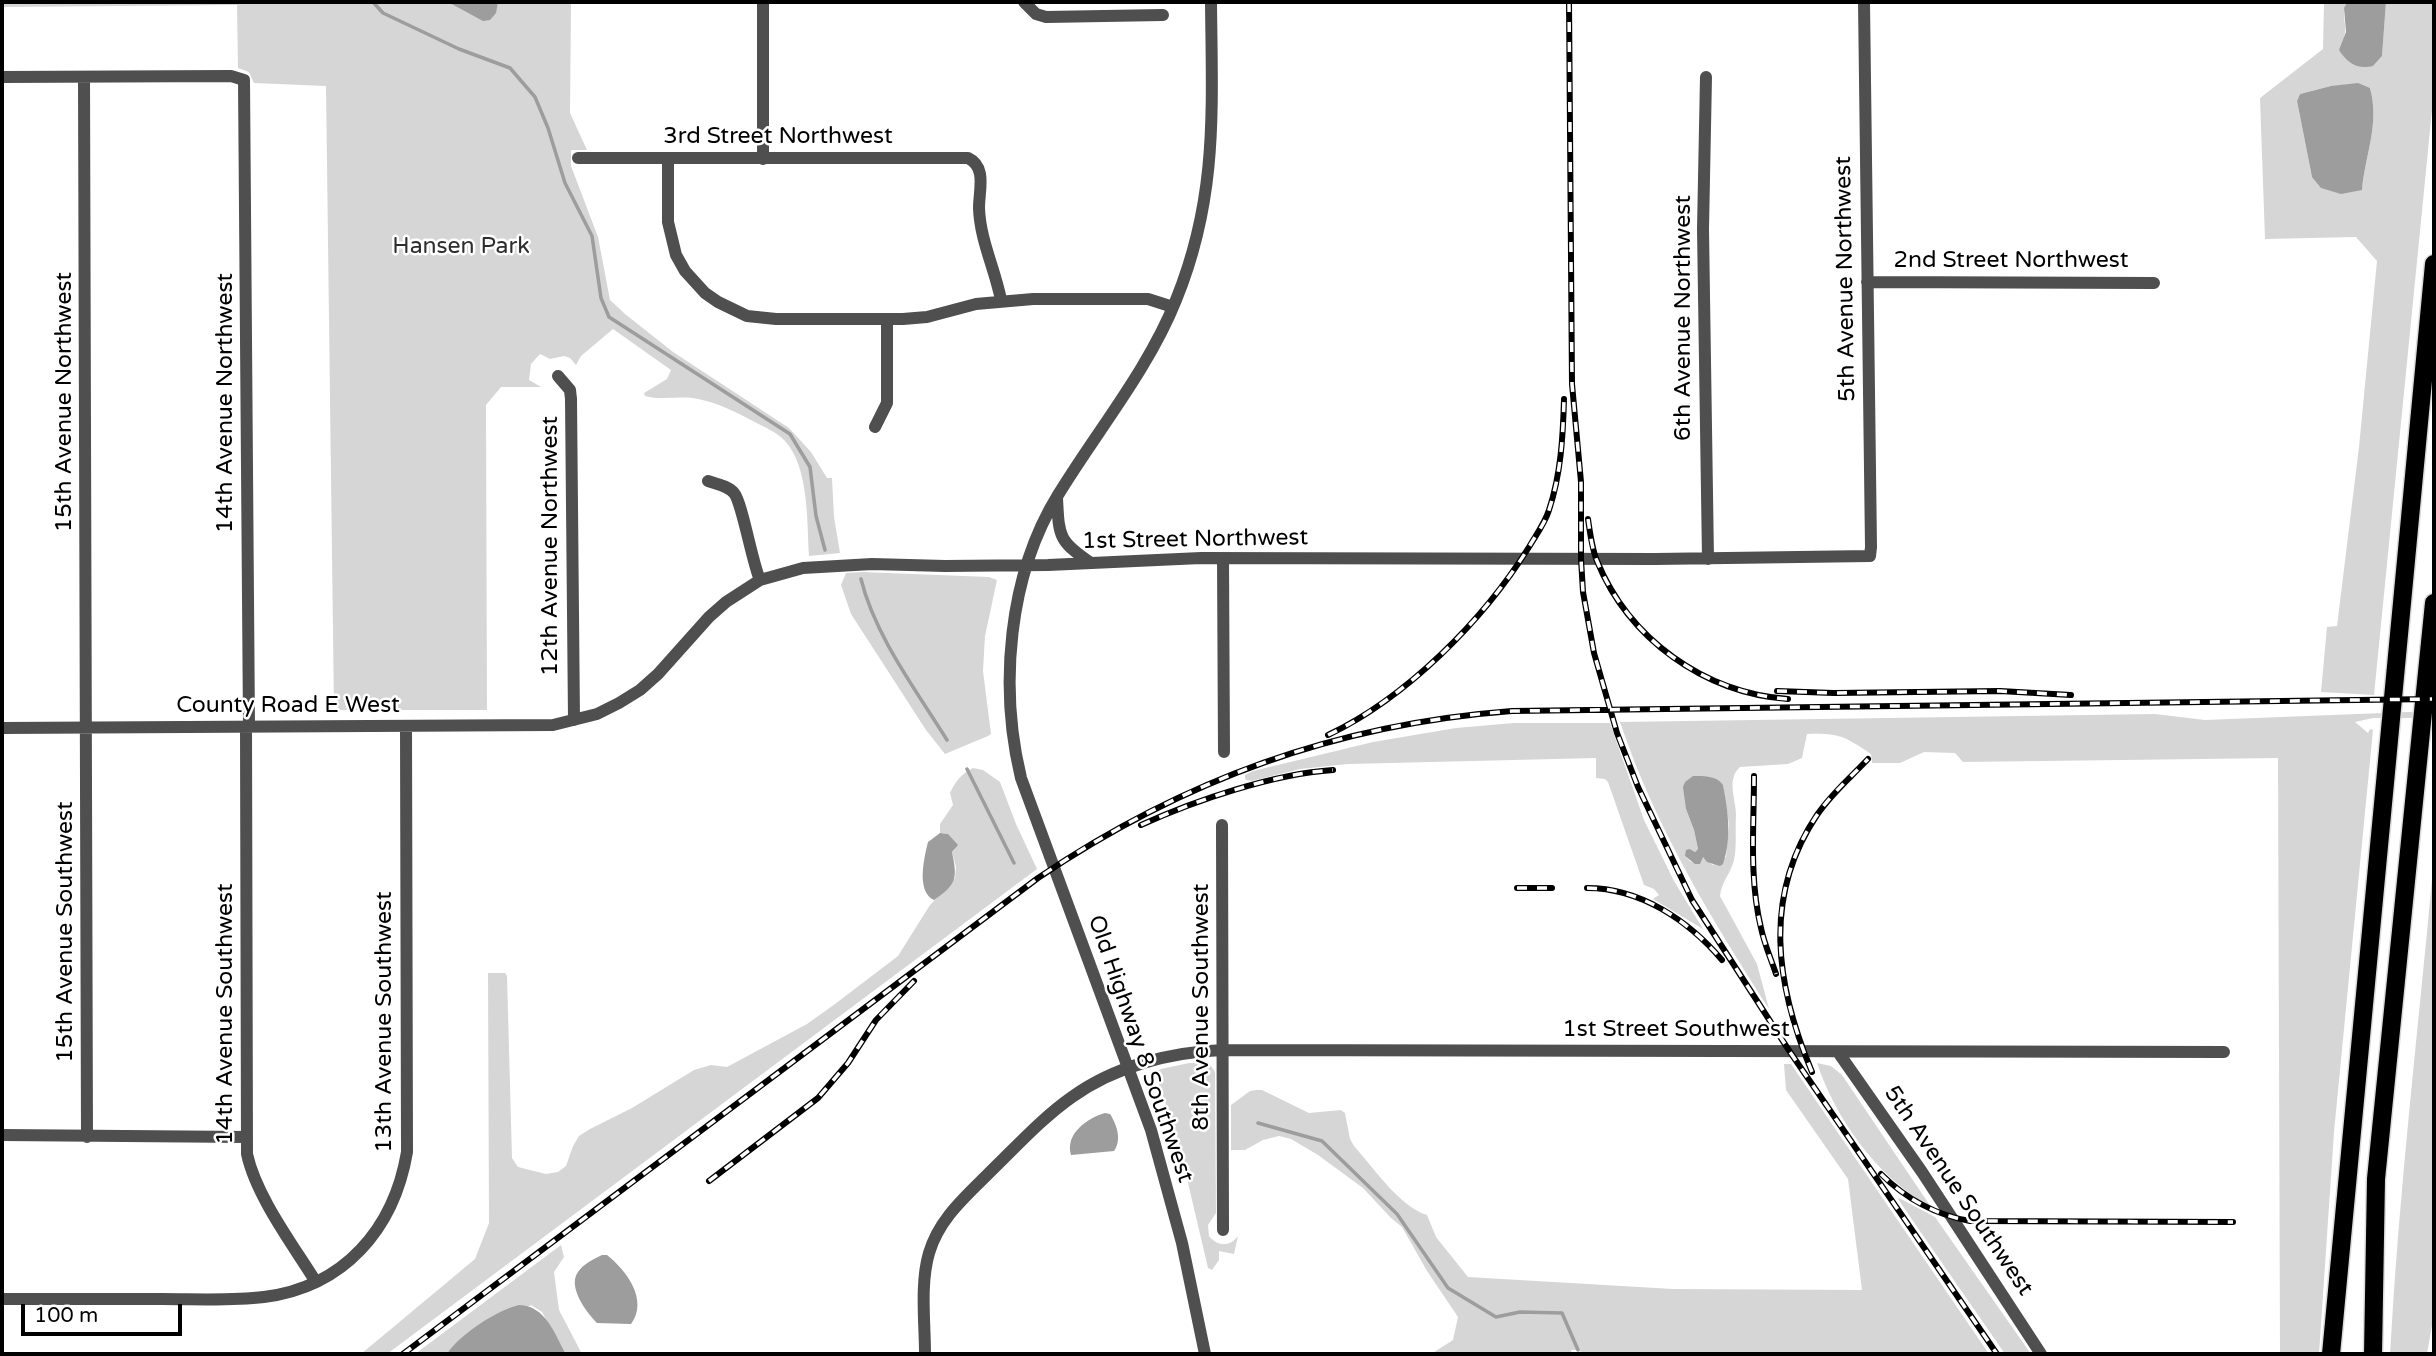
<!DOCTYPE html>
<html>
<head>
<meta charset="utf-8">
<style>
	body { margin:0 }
	#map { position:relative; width:2436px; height:1356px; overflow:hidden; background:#fff; font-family:"Varela Round",sans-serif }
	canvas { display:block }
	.frame { position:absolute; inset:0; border:4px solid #000; pointer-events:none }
	.scale { position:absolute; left:21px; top:1304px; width:161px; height:32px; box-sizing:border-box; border:4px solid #000; border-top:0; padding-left:9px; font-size:21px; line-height:24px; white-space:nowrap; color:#000; -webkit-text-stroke:5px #fff; paint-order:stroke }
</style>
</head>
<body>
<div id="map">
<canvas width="2436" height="1356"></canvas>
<div class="frame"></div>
<div class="scale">100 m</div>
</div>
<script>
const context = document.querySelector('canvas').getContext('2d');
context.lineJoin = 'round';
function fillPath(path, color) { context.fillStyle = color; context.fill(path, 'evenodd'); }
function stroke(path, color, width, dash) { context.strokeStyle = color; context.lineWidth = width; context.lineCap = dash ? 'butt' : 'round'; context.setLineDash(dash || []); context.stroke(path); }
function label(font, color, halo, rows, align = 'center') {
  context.font = font + ' "Varela Round",sans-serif'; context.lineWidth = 5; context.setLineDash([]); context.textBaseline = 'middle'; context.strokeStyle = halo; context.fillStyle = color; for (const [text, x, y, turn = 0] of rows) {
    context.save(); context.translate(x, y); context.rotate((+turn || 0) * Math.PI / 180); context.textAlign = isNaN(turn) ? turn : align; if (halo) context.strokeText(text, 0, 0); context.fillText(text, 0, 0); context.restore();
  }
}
fillPath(new Path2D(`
	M2,2H571L570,113L587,150H571V166L598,237L610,300L625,314L673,352L789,428L811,452L827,478H832L834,517L840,553L809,556C807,522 809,467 785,441C777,432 764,427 753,421C736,412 718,403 698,399C681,395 662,401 645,396L644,393L667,379L671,370L613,329L581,356L576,365L570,358L564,356L550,359L540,354L531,364L529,380L541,387H501L486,405L487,710H334L326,86L254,83L249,72L238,68L237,5L2,7Z
	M2324,2H2347C2340,13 2348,25 2344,38L2373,66L2382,56L2386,2H2434V90L2374,695L2321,692L2327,627L2337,626L2359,447L2377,261L2356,237L2265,239L2260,98L2323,49ZM2331,86L2370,88C2380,123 2365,155 2362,190L2312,177L2297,101L2300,94Z
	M862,572L989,577L997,580L985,636L983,671L991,734L988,736L945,754L926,730L851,614L841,585L846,573Z
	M2434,711V718H2373L2355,722L2368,733L2370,729L2373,730L2334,1132L2319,1354H2280L2278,758L1963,762L1955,753L1924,752L1900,763H1872L1871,754C1844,736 1839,733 1807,734L1802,758L1788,764L1740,767C1726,780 1736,798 1736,815C1735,829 1737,846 1734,860C1731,873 1721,882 1720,896L1757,964L1769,1009C1710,917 1655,826 1620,722L2155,714L2205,720ZM1693,776L1710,777L1723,785L1729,825L1726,857L1713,865L1703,857L1701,860L1691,862L1685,856L1690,849L1695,852L1698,849L1694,830L1686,809Z
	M1514,723H1610L1644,820L1674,881L1703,929L1653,899L1659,895L1654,889L1644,885L1608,782L1605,779L1596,778V758L1348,764L1300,769L1252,781L1246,780L1245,778V775L1253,771L1373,742L1456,728Z
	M973,768L983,770L1000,782L1016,824L1037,869L387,1354H361L475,1259L489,1223L488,973H505L507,976L512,1158L518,1167L546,1174L558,1172L566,1166L573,1146L579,1136L590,1129L632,1108L694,1070L711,1065L727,1067L807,1024L835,1004L898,956L930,905L955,878L956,867L952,852L955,849L948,834L940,833V824L953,805L950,793C955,782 962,773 973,768Z
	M2434,833V1314L2427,1354H2390C2399,1188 2419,1023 2434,858Z
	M1189,1063H1209L1215,1072L1216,1213L1208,1225L1209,1236C1218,1247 1230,1247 1238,1236L1234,1254L1219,1251V1260L1212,1270L1208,1268L1177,1136L1155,1073L1161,1069Z
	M1817,1063L1831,1066L1842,1075L1931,1207C1878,1178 1836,1120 1817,1063Z
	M1784,1064H1791L1989,1354H1584L1578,1350H1571L1572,1354H1431L1453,1340L1458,1317L1427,1271L1402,1227L1391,1218L1363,1188L1318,1155L1291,1139L1279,1136L1263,1140L1245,1150H1231V1105L1250,1091L1256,1090H1262L1309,1113L1341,1110L1345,1113L1350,1139L1354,1146C1373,1167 1400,1207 1427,1215L1436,1237L1468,1277L1673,1289L1862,1290L1848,1179L1786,1090Z
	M1899,1198L1935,1217L2031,1354H2005L1913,1221L1898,1199Z
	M561,1245L564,1257L554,1272L559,1310L582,1354H566L542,1312L531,1305L449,1351L447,1354H415Z`), '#d6d6d6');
fillPath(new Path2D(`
	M448,2H498L496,13L490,20L483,21Z
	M2347,2H2386L2382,56L2373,66C2358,70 2347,63 2339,50L2346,32L2344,8Z
	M2358,83L2370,88C2380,124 2365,155 2362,190L2341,194L2321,188L2312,177L2297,101L2300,94L2331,86Z
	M1693,776C1703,776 1716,775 1723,785C1728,811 1732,838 1723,864L1720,866L1707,862L1703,857L1700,864H1695L1685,856L1686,850L1690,849L1695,852L1698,849L1694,830L1686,809L1683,787L1685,782Z
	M940,833L948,834L958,845L952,852C957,877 958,884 934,900C916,892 924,858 928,842Z
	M1105,1113L1110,1114C1117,1125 1122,1140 1114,1151L1071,1155C1065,1133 1088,1118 1105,1113Z
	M602,1255H607C626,1270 649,1300 631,1324L597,1323C587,1313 567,1287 578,1272C583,1264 594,1259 602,1255Z
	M519,1305C546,1306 554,1333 566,1354H447C459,1335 497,1310 519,1305Z`), '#9d9d9d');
stroke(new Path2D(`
	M373,2L383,13L459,49L510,68L535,97L548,128L565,183L592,236L601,298L609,317L790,434L810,467L816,516L825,550
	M861,579C875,636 916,690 947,740
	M967,769L1014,863
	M1258,1123L1322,1141L1397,1214L1448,1288L1496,1317L1520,1312L1562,1313L1578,1350`), '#9d9d9d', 3.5);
const highway = new Path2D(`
	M2331,1354L2434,264
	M2373,1354L2376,1179L2434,603`);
stroke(highway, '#dbdbdb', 21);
stroke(new Path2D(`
	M1024,2L1036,14L1046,17L1163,15
	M2,77L231,76L244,80L249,727
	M84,77L87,1137
	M1706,77L1703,229L1708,559
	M578,158H968C987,167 979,190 979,208C980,240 995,269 1001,300
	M668,158V222L676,255L685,271L705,293L718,302L747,316L776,319H903L927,317L976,304L1033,299H1148L1173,307
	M763,159V2
	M1867,282L2154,283
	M558,376L570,390L571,399L574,720
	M875,427L887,403V319
	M708,481C717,484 728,486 734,493C742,502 752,562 760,580
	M1057,498C1059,536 1058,541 1091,563
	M1223,559L1224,752
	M246,727L247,1154C256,1196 293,1245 316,1282
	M2,728L553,725L597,714L619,703L640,690L658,674L709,617L726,602L760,580L803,568L872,564L945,566L1048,565L1201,558L1655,559L1870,556L1871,547L1864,2
	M1222,825L1223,1230
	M1838,1052L1922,1172L2041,1354
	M2,1135L247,1137
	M2,1299C55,1299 109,1299 162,1299C196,1299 231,1301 264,1297C344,1287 394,1229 407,1152L406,727
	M925,1354C925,1322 920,1284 929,1253C939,1219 965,1197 989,1173C1016,1147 1042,1118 1072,1097C1115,1066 1171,1052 1223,1050L2224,1052
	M1205,1354L1182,1243L1151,1130L1021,778C999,687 1008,576 1058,495C1097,431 1148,370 1176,300C1218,197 1212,110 1211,2`), '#4f4f4f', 12);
stroke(highway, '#000', 18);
const rail = new Path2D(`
	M1569,2L1572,384L1581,482V559L1583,592L1594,653L1617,733L1638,787L1692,900L1790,1052L1997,1354
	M1588,519C1590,533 1592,549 1597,561C1629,639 1704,693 1788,699
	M1777,691L1834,693L2000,691L2071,695
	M1328,735C1406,698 1483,621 1529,547C1536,535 1545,523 1549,510C1561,474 1563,436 1564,399
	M1754,776C1754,826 1749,879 1761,928C1764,943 1771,959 1776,974
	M1141,825C1196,800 1273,774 1333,770
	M1517,888H1552
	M1587,888C1640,888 1688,920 1722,960
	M1812,1072C1776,986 1762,897 1817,815C1831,794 1851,777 1868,759
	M1881,1174C1906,1199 1936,1215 1970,1221L2233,1222
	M709,1181L818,1098L848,1063L876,1020L914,981
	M403,1354L1038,878C1183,780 1337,724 1512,711L2434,699`);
stroke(rail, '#000', 6);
stroke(rail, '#fff', 3.5, [10]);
label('23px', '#000', '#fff', [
	["3rd Street Northwest",778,137],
	["2nd Street Northwest",2011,261],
	["5th Avenue Northwest",1846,279,-91],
	["6th Avenue Northwest",1684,318,-90],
	["15th Avenue Northwest",65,402,-90],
	["14th Avenue Northwest",226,403,-90],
	["1st Street Northwest",1195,540,-1],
	["12th Avenue Northwest",551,546,-90],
	["County Road E West",288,706],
	["15th Avenue Southwest",66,932,-90],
	["8th Avenue Southwest",1202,1007,-90],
	["14th Avenue Southwest",226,1014,-90],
	["13th Avenue Southwest",385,1022,-90],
	["1st Street Southwest",1676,1030],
	["Old Highway 8 Southwest",1140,1049,71],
	["5th Avenue Southwest",1958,1191,56]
]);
label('23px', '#2d2d2d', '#fff', [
	["Hansen Park",461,247]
]);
</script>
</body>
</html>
